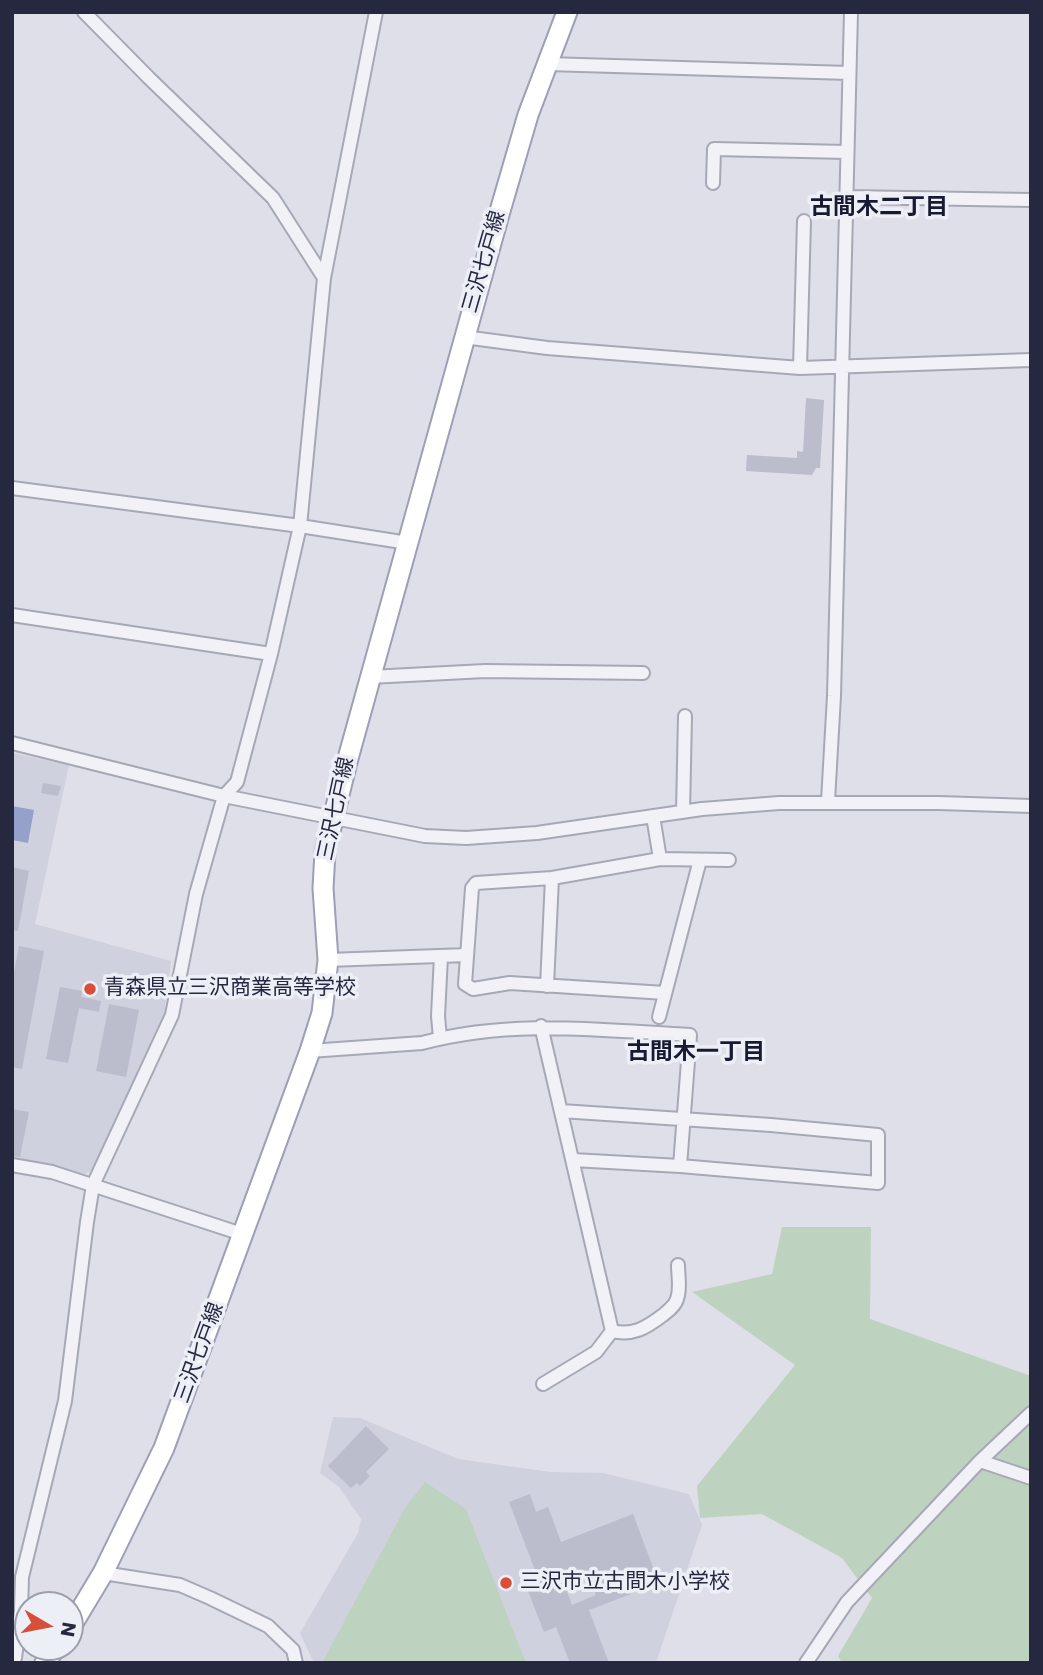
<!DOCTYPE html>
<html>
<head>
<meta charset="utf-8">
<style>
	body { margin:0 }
	#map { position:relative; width:1043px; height:1675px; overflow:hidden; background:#dedfe9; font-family:Poppins,sans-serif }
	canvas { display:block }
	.frame { position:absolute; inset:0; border:14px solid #262840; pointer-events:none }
	.north { position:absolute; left:14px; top:1591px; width:70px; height:70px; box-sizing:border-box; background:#edeff6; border:2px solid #9d9fad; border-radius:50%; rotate:100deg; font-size:19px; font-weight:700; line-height:28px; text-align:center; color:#262840 }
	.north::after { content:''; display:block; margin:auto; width:24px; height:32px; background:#d74e39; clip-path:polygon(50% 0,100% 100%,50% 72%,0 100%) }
</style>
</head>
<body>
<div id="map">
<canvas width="1043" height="1675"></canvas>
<div class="frame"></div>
<div class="north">N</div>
</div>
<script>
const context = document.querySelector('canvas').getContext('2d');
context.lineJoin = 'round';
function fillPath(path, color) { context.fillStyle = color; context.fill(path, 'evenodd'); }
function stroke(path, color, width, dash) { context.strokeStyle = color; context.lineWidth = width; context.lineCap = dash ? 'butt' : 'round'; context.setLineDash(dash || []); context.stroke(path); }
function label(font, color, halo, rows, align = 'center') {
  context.font = font + ' Poppins,"Noto Sans JP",sans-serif'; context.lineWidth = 7; context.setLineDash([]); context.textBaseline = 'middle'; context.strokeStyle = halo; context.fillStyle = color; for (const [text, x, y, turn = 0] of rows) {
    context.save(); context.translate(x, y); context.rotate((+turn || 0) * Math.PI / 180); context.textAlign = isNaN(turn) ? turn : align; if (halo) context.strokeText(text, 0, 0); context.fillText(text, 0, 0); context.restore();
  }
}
fillPath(new Path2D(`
	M12,753L69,765L35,924L171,961L164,1016L95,1169L84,1174L12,1158Z
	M333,1417L360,1418L458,1459L551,1472L603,1473L689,1494L702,1525L656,1663H314L300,1633L358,1533L361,1519L339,1487L320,1473Z`), '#d0d1de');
fillPath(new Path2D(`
	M782,1227H871L870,1319L1031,1376V1663H842L838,1656L872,1598L842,1558L762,1514L700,1518L697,1486L795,1365L692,1292L772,1274Z
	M425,1482L466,1509L526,1663H322L405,1508Z`), '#bed3bf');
fillPath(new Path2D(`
	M12,806L34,810L28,843L12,840Z`), '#96a1cb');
fillPath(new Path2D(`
	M806,398L824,400L820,468H816L812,475L746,471L747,455L797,458V451L803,452Z
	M43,783L61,786L58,796L41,793Z
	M12,867L29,871L18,931L12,930Z
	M19,946L44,951L22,1069L12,1067V983Z
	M60,987L82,991L81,997L101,1001L99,1012L79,1008L68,1063L46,1059Z
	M109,1004L139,1010L126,1077L96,1071Z
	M12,1109L29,1112L20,1157L12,1156Z
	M366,1426L389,1449L366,1472L370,1476L360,1486L357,1483L351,1488L328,1466Z
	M530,1494L536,1512L548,1507L561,1542L633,1514L657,1578L628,1589L631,1594L589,1610L609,1663H570L556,1627L544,1632L528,1591L541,1586L509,1502ZM588,1575L596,1595L572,1605L564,1584Z`), '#bbbccc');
const street = new Path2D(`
	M84,12L149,78L273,198L324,278
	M547,64L849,73
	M713,183L714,149L847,152
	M846,197L1031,200
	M464,337L547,348L800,368L1031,360
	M800,368L804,221
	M12,488L300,526L408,543
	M12,615L271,654
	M370,677L485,671L643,673
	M12,743L224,796L425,836L466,838L537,833L702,809L779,803H939L1031,806
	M828,801L834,696L851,12
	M683,812L685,716
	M653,816L660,859
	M328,960L467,955
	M547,986L552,878
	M665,993L510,983L473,989L465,984L472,888L476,883L552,878L660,859L729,860
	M659,1017L700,860
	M541,1026L612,1331L596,1352L543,1384
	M440,1038L438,1016L441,956
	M310,1051L422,1043C512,1019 599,1030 690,1035L680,1166
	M561,1111L771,1125L878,1135V1183L680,1166L573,1160
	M12,1165L52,1172L242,1234
	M612,1331C633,1336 646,1328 663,1315C668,1311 675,1306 677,1299C681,1289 678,1276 678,1265
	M980,1461L1031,1478
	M103,1573L180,1585L210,1598L268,1626L293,1650L296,1663
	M15,1658L21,1611L22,1577L65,1401L87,1222L93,1185L172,1015L196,894L224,796L237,782L271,654L300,526L324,278L376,12
	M806,1663L847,1602L980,1461L1031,1413`);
const primary = new Path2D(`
	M70,1628L103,1573L164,1448L310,1051L322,1013L328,960L323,888L325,852L347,762L498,218L528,115L567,12
	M45,1663L56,1647`);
stroke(street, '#a7a8b6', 16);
stroke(primary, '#9c9fb5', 23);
stroke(street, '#f1f1f7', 12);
stroke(primary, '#fff', 19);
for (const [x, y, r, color] of [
	[90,989,7,"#d74e39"],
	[506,1583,7,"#d74e39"]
]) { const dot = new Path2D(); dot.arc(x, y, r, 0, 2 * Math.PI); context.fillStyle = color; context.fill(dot); stroke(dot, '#edeff6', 2.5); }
label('21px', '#262840', '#edeff6', [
	["三沢七戸線",485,262,-74],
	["三沢七戸線",337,809,-78],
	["三沢七戸線",200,1353,-70]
]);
label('21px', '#262840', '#edeff6', [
	["青森県立三沢商業高等学校",104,989],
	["三沢市立古間木小学校",520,1583]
], 'left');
label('bold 23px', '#181a31', '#edeff6', [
	["古間木二丁目",879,208],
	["古間木一丁目",696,1053]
]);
</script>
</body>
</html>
